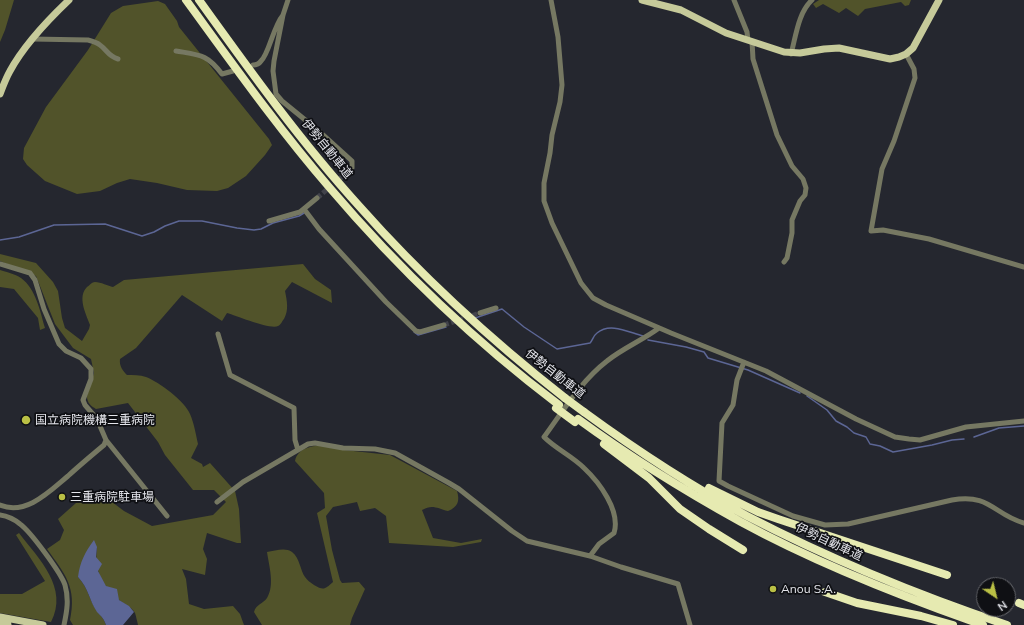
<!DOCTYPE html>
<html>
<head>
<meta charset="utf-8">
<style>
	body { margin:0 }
	#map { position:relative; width:1024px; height:625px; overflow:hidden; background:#25272f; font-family:Mulish,sans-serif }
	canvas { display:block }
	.north { position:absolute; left:976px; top:577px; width:40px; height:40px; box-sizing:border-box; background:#0f1014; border:1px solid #64656a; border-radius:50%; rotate:145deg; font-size:11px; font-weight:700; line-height:16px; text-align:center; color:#e3e4ea }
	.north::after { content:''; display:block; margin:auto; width:14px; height:18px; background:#bac045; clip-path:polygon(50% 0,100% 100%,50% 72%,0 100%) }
</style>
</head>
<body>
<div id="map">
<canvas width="1024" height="625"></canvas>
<div class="north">N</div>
</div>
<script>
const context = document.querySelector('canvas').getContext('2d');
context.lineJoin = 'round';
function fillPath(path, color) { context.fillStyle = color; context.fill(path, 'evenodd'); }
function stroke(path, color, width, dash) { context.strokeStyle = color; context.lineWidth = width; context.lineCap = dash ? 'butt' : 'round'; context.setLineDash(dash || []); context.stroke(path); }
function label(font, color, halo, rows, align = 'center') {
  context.font = font + ' Mulish,"Noto Sans JP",sans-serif'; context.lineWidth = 3.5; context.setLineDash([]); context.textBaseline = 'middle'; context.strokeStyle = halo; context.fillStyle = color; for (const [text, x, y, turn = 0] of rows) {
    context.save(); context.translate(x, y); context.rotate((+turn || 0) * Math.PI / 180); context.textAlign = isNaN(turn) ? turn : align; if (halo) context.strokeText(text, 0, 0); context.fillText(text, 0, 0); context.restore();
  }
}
fillPath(new Path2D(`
	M0,0H14L5,30L0,42Z
	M819,0H911L909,5L905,6L901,2L865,9L858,16L846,8L839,13L823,4L816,8L813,4Z
	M158,1L165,4L177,21L179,27L269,139L272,145L265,155L246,176L228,188L217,191L187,190L157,183L130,179L117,183L100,191L77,194L45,181L27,165L23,159L24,148L46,107L88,50L111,13L123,6Z
	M0,254L36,263L53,282L58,291L62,318L65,328L82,341L89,329L90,325C86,314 77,297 87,287C90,285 92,282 95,282C101,282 108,286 113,287L124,280L303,264L315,279L331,290L332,303L292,282L285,291C287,301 289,310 284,319C282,321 281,325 278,326C271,330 237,316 227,313L222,321L182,295L136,348L120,359C119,366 123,371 127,375C133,375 140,375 146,377C159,382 185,401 190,414C194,423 196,435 198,444L191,458L202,464L203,467L210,463L235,491L239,509L241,543H237L207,533L203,549L207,559L205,575L182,569L186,579L189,604L204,609L233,606L240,614L244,625H138C137,621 136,616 135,613C131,606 123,604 118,599C101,584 94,570 97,547L78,577C89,589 89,600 97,611C101,616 104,619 106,625H73L70,620C77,587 65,574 47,549L60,540L64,530L58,519L76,503L108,499L124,511L152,526L213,515L226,502L214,490H193L165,455L158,442L128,403L96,409C91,406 87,403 87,396L94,373L91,359L73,348L55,324L36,276L0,261Z
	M0,270C6,272 15,274 21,278C36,289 40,311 45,328L40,330L38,318L14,289L0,287Z
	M324,445L344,450L390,455L457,491C460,501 458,507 448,511C437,508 432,504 422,510L433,538L461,543L482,539L481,542L453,547L389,543L386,516L375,508L360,511L357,502L333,507L326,516L332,550L340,580L342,583L359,582L365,589L352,618L350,625H262L254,612C256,604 263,604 267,598C275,585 269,566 267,552C275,551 285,547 292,552C300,558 300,570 305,577C307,580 311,583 314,585C324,591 325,589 333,582L317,513L325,508L324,493L295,461C298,447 313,446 324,445Z
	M19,533C39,559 69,588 51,622L0,613V594H22L45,581L16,535Z`), '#51532a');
fillPath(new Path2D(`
	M94,540L97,547L96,557L102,564L98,571L106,586L117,589L119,600L129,606L134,612L123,625H106C104,619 101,616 97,612C89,600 89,589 78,577C80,562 85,552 94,540Z`), '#5c6695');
stroke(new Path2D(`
	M0,240L19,237L54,225L105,224L142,236L154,232L165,226L179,221H202L237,228L254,230L261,229L273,223L299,216L304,213
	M475,318L502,309L524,327L557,349L590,343C593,340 593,336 597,333C610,322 628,332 643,336
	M414,332L418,335L446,327
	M648,340L686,347L704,352L708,358L748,370L800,393
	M807,396L827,410L836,421L847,427L854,433L866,437L870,444L880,446L893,452L932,445L952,440L964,439
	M974,437L999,428L1024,426`), '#5c6695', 1.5);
stroke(new Path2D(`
	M317,198L349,171
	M444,325L480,313`), '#42434b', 5, [5, 2.5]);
stroke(new Path2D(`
	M288,0L283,15L274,61L273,71L276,94L282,101L320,132L352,161V168L349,171
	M551,0L558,37L562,85L560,102L552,135L550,153L544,183V201L552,223L581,283L593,298L606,305L671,333L766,371L856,419L895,437L909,439L920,440L966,427L1024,421
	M734,0L747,32L748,40
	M32,39L88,40C92,41 96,42 100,45C107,50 108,56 118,59
	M752,41L753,59L777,135L792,166L803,179L806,188L805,195L800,201L792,220V233L787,258L784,262
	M176,51C200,55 207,54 222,74L233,71
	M791,54C796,36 798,13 812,0
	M906,54L914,69L915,78L894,141L882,169L871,231L883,230L929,239L1024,267
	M253,65C256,65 259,64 261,61C269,54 273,27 283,15
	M304,209L319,229L386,302L416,331L420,332L444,325
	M269,221L300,212L317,198
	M0,264L30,273L35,280L44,309L59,344L66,351L81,358L91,369V379L83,400L85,405L97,419L106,440L167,516
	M480,313L496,308
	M218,334L230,375L294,408L295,440L298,450
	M744,362L737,380L733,405L722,423L719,481L728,486L793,516L825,525L848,524L952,500C990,493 994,515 1024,523
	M217,502L243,482L308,444L315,443L343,448L375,449L395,453L449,483L459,489L512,531L527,541L590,556L621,567L678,584L690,625
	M0,505C26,516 50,491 68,476C80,465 92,455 104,445L106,440
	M0,515C7,516 14,519 20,524C31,532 61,573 65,585C69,599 67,611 64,625
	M590,556L599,544L614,533C621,511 599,482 584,468C572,456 556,449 544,437C563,411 581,381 607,361C623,348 643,340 659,328`), '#767862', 5);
stroke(new Path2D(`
	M642,0L681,10L726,33L784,52L800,53L824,49L839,48L890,59L899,57L906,54L913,48L939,0
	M0,94C3,86 6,78 10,71C23,47 49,19 69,0
	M0,617L43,625
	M0,624L8,625`), '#c6ca9a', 7);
stroke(new Path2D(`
	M186,0C232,63 278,128 329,187C398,268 474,341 559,405
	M199,0C250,71 301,142 360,207C422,277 491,340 565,398
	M584,412C636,450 691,486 747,516C830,559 918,595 1007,625
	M578,419C630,457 685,491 741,522C818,564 900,596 983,625
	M604,444L649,478L680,509L709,529L743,550
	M709,488L758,512L778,519L947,575
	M825,592L857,603L921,616L953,625
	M1019,603L1024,605`), '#e6eab1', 8);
stroke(new Path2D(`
	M565,398L584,412
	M556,408L575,422`), '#e6eab1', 8);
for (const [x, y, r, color] of [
	[26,420,5,"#bac045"],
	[62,497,4,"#bac045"],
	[773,589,4,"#bac045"]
]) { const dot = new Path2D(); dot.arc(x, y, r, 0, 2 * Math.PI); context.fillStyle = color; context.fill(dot); stroke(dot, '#0f1014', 1.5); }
label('12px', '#e3e4ea', '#0f1014', [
	["伊勢自動車道",327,149,51],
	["伊勢自動車道",555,374,38],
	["伊勢自動車道",829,542,25]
]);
label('12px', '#e3e4ea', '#0f1014', [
	["国立病院機構三重病院",35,420],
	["三重病院駐車場",70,497],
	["Anou S.A.",781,589]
], 'left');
</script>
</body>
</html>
